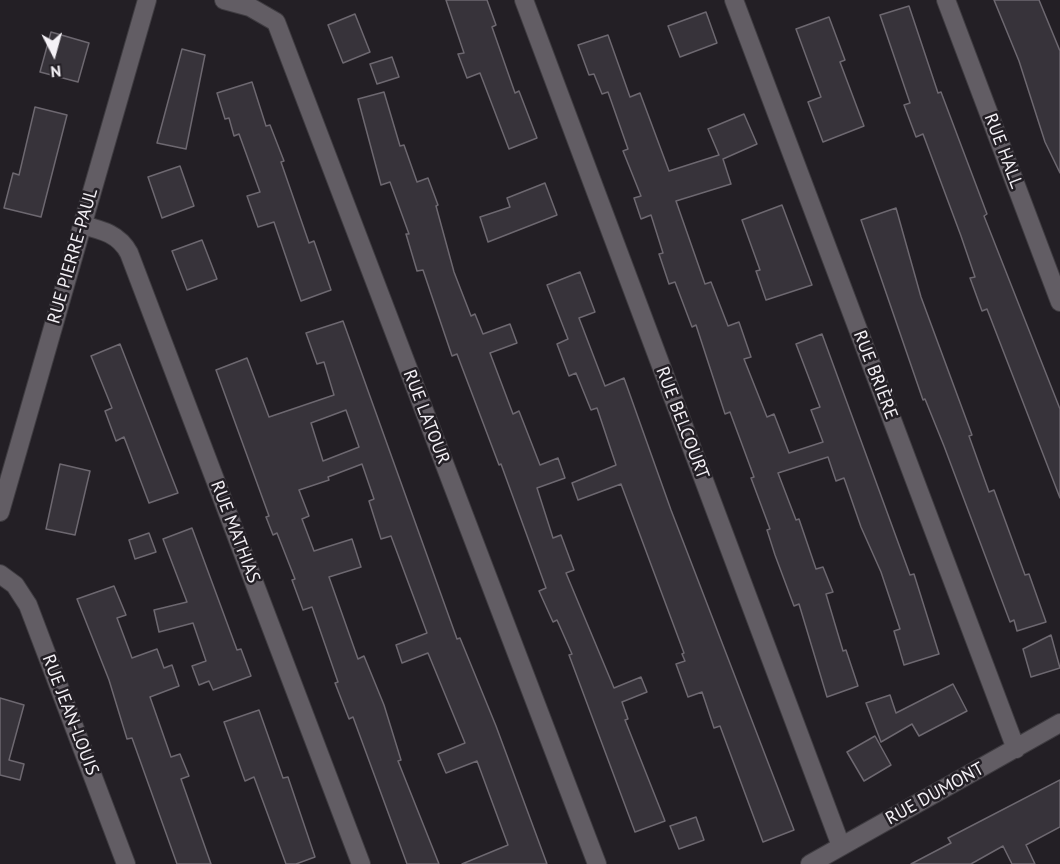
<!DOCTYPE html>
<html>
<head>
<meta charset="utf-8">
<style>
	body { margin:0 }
	#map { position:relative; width:1060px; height:864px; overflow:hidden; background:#231f25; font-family:"PT Sans",sans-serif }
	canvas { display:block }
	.north { position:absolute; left:24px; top:24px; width:60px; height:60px; -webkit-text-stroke:4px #231f25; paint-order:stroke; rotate:174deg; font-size:16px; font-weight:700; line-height:24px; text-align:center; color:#f4f1f6 }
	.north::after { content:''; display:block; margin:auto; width:21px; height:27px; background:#f4f1f6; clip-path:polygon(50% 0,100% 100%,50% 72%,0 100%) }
</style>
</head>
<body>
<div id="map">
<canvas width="1060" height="864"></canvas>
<div class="north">N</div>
</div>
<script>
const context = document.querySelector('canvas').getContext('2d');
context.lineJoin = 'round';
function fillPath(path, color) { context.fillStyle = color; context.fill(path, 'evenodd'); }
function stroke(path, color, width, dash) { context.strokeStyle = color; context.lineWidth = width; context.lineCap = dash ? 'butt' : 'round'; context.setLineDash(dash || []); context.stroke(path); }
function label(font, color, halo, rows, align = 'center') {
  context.font = font + ' "PT Sans",sans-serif'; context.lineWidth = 5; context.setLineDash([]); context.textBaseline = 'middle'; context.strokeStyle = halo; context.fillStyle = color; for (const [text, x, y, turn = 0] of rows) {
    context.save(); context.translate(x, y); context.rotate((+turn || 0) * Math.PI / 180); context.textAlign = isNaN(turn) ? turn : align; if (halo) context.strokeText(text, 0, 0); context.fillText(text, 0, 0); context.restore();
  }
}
const building = new Path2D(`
	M446,0H487L496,25L492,27L515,93L519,91L537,138L509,149L480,73L467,78L458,54L464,53Z
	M994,0H1039L1060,51V173L1045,142L1019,61Z
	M909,6L938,93L941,92L987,214L984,216L1060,409V498L987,309L982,311L970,278L975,277L961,236L923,134L916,137L904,105L910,103L880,15Z
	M706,12L717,43L680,57L668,26Z
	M355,14L370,52L343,63L328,25Z
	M829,17L845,60L840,62L864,126L823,142L808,102L821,97L796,29Z
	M51,32L89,43L78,82L40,72Z
	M608,35L630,97L640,93L669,171L719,155L708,129L744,114L757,144L723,159L731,184L676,201L705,284L711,282L728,326L739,322L751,357L744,359L767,417L774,414L789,453L823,442L811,410L820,407L796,344L822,334L910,575L914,574L939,654L904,665L894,631L900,629L881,572L861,527L844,478L836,481L828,457L778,473L796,520L799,519L816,569L823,567L833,592L826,594L843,651L846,650L858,686L827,697L799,604L794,606L775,555L767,530L770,529L751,478L754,477L730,412L725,414L696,325L692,327L675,282L669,284L659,254L663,253L651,215L641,219L634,198L641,196L623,151L628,149L608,92L602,94L594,74L589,75L578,45Z
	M182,49L205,55L186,149L157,143Z
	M392,57L399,77L377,84L370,64Z
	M252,82L266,126L270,125L284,161L281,162L309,243L314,241L331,290L301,301L274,222L258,227L247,196L260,192L239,134L234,136L229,118L225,119L217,93Z
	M384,92L400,146L404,145L417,182L428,178L438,205L436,206L454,272L471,316L475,314L483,334L510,324L517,343L490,353L513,414L519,411L540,465L558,458L565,478L537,488L553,538L561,535L574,570L566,573L614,688L641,677L647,692L622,702L628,719L625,720L665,821L635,832L569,655L572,654L557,620L553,622L539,591L546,588L501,464L499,465L457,354L452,356L423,270L417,271L406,234H409L390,182L381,185L358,99Z
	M35,107L67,115L41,217L4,208L13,173L19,175Z
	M180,166L194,206L162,218L148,177Z
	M545,183L557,215L488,242L480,217L510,207L507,198Z
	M782,205L812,285L766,300L756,271L760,270L742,220Z
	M896,208L921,297L972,435L969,436L989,492L994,490L1025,575L1029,574L1046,622L1017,631L1014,620L1010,622L944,446L925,399L923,400L861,220Z
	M202,240L217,279L187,290L172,251Z
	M580,272L595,312L579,318L605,386L624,378L671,510L794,830L763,842L720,726L714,728L702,692L688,697L676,664L685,661L682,654L684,653L621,484L578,500L572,483L616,465L597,408L591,410L576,373L569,376L557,344L568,339L547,285Z
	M343,321L457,639L460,638L496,726L547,864H462L508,845L477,761L446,773L438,754L465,743L428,653L402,663L396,645L427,633L391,536L381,539L369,501L374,499L362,464L328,477L329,480L299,490L309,516L302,519L314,551L352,539L361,567L329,577L358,659L364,656L384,705L401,760L398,761L439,864H407L353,717L349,719L335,683L338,682L312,607L303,610L292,580L295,579L277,533L273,535L266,517L269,516L216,370L247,358L269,417L334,395L324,362L317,364L306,333ZM346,410L359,447L323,461L311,423Z
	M120,344L178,493L149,503L124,437L116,441L105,411L112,408L91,356Z
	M60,464L90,471L75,535L46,529Z
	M192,528L237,650L241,649L251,676L213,690L209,681L199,685L192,666L206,661L193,623L159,632L154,610L187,602L163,539Z
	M149,533L156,552L135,559L129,540Z
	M114,586L126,615L117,618L132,658L157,649L164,668L172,665L179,686L150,697L171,757L180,754L189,776L181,779L211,864H177L132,738L127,739L109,680L77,599Z
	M1051,635L1060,668L1031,677L1023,649Z
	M953,684L967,711L919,736L912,724L881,742L866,703L890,695L896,713Z
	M0,698L24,705L9,760L24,764L20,780L0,775Z
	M259,710L283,778L288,777L315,857L296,864H286L254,777L245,781L224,722Z
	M875,736L891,765L864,781L847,752Z
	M1060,780V827L1026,845L1035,864H1012L1003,846L971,864H911L951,843L948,838Z
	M696,817L704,840L679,849L670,826Z`);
fillPath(building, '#37333a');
stroke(building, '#6d6870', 1.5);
const minor = new Path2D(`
	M224,0L250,7L276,22L597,864
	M524,0L841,846
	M734,0L1016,749
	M946,0L1060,302
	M82,225C102,230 119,234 129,253L361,864
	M0,512L147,0
	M0,574L15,585L28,605L126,864
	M810,864L1060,723`);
stroke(minor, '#3f3c41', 20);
stroke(minor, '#625d64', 18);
label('18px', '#f4f1f6', '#231f25', [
	["RUE HALL",1003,151,69],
	["RUE PIERRE-PAUL",73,256,-74],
	["RUE BRIÈRE",875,375,69],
	["RUE LATOUR",426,417,69],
	["RUE BELCOURT",682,423,69],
	["RUE MATHIAS",235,532,69],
	["RUE JEAN-LOUIS",70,715,69],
	["RUE DUMONT",935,794,-29]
]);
</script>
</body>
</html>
